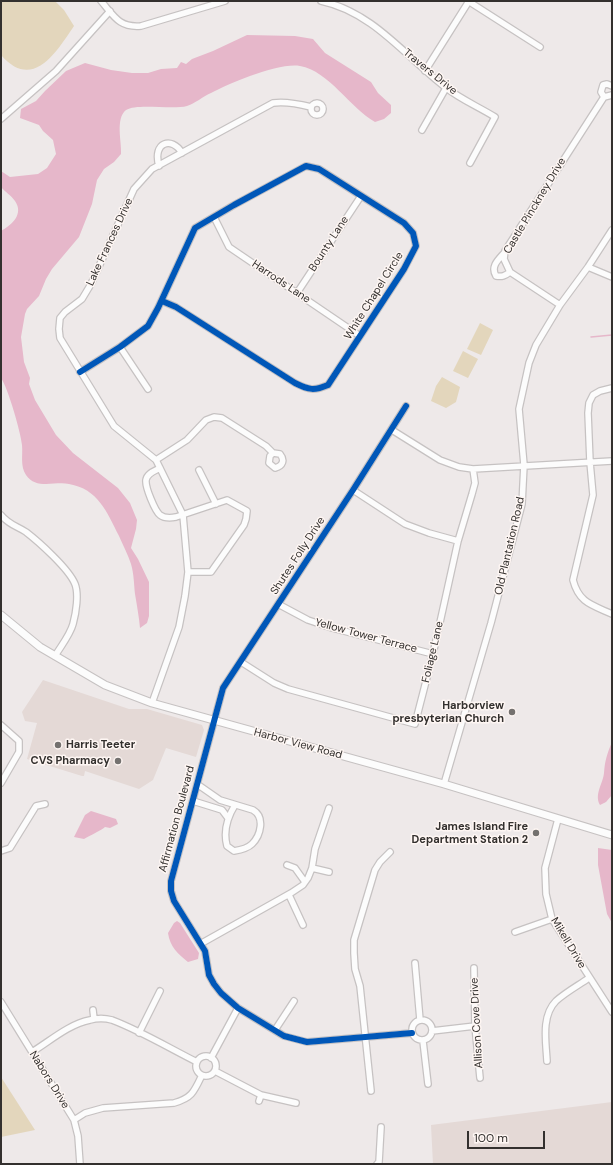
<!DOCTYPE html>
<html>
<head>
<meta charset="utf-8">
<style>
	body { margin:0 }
	#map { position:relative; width:613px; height:1165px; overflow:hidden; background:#eee9e9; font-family:"DM Sans",sans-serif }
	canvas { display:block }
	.frame { position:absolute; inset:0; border:2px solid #33302e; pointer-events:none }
	.scale { position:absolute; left:467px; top:1131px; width:78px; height:18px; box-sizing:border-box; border:2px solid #33302e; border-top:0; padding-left:5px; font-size:12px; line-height:14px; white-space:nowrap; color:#33302e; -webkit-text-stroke:3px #fef6f3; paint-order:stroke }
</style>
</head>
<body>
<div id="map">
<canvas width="613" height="1165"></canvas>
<div class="frame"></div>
<div class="scale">100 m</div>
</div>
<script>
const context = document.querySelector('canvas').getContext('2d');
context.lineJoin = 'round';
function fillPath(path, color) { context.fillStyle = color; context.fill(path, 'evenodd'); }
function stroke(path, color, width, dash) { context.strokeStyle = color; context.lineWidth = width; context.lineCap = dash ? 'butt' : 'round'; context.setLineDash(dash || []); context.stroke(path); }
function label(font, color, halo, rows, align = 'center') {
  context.font = font + ' "DM Sans",sans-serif'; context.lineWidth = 3; context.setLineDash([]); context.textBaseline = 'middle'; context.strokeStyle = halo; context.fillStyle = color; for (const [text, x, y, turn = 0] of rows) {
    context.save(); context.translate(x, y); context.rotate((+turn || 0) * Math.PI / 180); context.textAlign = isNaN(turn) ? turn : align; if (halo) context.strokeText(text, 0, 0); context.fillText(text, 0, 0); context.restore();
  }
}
fillPath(new Path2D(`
	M43,680L129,709H147L202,725L204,730L196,757L166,748L153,780L139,789L85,771L84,776H82L27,759L37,723L25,721L22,712Z
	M612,1102V1164H433L431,1125Z`), '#e4d9d6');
fillPath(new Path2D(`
	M1,1H55L64,10L74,26C57,51 33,92 1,55Z
	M480,323L493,330L481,355L467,349Z
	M463,351L478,359L468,378L453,371Z
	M442,377L460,387L456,402L446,408L431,401L436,386Z
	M1,1077L35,1130L1,1137Z`), '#e3d6bc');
fillPath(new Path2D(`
	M247,35L295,36L313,39L325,53L371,82L378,93L391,105V113L384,119L375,122C350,108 329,71 300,66C280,62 230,83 211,93C202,97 196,103 187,106C172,110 137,103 126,110C115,119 122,142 121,154L114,162L104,169L97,180L92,204L79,237L52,269L46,279L39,296L27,309L25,314L21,337L24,362L30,378L29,384L35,400L56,435L73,453L118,488L130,503L137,520L136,529L131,548L138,559L149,582V616L147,623L140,628C139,617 137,606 135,594C134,585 134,574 131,564C128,555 123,545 119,536C107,512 98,489 69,484C55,481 36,490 26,475C20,466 23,455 22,445C21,433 8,388 1,378V231C12,225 24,214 15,201C11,195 5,192 1,187V171L10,177L38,174L47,168L56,154L53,140L43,131L39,125L20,118L21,109L36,101L45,91L66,71L85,63L111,70L132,73H148L161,69L177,68L181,62L186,64L192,59L213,51Z
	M612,742V795L606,802L600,805C594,794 603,784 604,773C605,760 607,754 612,742Z
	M91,811L116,819L118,824L110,828L105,827C102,830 89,836 84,839L74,837L85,815Z
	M598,848L612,850V923L607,914L598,865Z
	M177,921L180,923L199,953L198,959L188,962C178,954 170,947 168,933L174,923Z`), '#e6b7ca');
stroke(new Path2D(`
	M591,337L612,335`), '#e6b7ca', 1.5);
const minor = new Path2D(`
	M101,1C114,16 119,28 141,26L225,1
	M321,1C373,12 405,56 445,87C460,99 479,107 495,117L470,163
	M468,1L540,47
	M425,71L469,1
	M604,97L601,92L603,85L607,84L612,86
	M311 109a6 6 0 1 1 12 0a6 6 0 1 1-12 0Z
	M1,119L56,71L110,11
	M422,130L446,88
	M159,166C152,142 172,136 182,153
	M214,217L229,247L360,336
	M505,252C499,259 490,266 496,276C502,277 505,276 510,272
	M588,267L612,277
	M297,293L361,196
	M560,305L510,272L504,259L505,251L604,97L612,95
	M120,347L148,389
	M80,372L120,347L148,326L158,308L195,228L234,205L306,166L319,169L404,223L413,233L416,246L404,269L328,385C314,391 309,390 295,383L176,307L162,301
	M612,388L600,391L593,395L589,403L588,413L590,462L593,495L573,580C579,603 592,605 612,614
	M406,406L353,490L223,688L171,881V891L174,901L205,951L209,975L214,984L221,993L238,1008L284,1036L307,1042L412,1033
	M392,430L440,460L459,467L473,469L612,461
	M156,460L187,440L206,420L214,417L222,418L266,446L273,453L280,454C285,460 283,466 275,468L269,463L270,456L273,453
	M160,468C155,471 147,473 146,480C145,487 155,511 160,515C164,518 171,518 176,517L227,500L247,511L246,519L244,525L211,572H188
	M199,470L216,504
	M353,490L405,524L429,533L458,541
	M1,515C9,525 17,526 26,532C39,542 69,569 75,584C79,594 76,613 73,624C70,635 61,646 55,656
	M278,604L308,620L332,628L433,654
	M241,662L274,683L288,689L415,724L433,654L458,541L472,494L475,483L473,469
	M152,703L179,627L185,596L188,572L183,515L156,460L114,426L60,338L59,329L60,318L65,312L82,299L91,284L134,189L152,169L273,103C286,101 299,104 311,107
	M1,725L19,741V752L1,783
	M197,784L220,800L253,810C265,817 261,835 252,844C248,848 240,850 234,851L227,846C223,831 227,818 235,805
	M444,784L491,623L522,504L524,465L519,409L529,363L536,345L560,305L588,267L612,230
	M193,801L222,810L228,818
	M558,819L545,868L546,894L552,919L612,1012
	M1,851L10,848L36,806L45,804
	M287,865L295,868L305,882
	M312,868L329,872
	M289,895L303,925
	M515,932L552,919
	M202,943L291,893L303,885L308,878L312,868L315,849L329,808
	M415,963L420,1020
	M474,968L475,1026L480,1078
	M1,1002L74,1120L78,1136L80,1164
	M93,1010L94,1019
	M412 1030a10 10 0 1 1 20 0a10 10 0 1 1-20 0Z
	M275,1030L294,1001
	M432,1031L475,1026
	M139,1033L160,991
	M423,1041L428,1084
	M32,1052C50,1041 69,1024 90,1020C97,1018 105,1018 112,1020C141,1031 169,1048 197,1062
	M196 1066a10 10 0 1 1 20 0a10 10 0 1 1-20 0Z
	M211,1058L238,1008
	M547,1061C546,1042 541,1016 556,1001C566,992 579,985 589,978
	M215,1071L261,1095L296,1103
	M371,1091L360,986L355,969L354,953V940L375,870L380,862L390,852
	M259,1101L261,1095
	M74,1120L85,1113L103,1108L174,1103C192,1098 194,1092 202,1075
	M377,1164L379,1162L381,1127`);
const major = new Path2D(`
	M1,615L40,647L105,685L152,703L444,784L612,835`);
stroke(minor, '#c6c2c2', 8);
stroke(major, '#c6c2c2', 9);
stroke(minor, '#fcfcfc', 5.5);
stroke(major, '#fcfcfc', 7);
stroke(new Path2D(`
	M80,372L120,347L148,326L158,308L195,228L234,205L306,166L319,169L404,223L413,233L416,246L404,269L328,385C314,391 309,390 295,383L176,307L162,301
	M406,406L353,490L223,688L171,881V891L174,901L205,951L209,975L214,984L221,993L238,1008L284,1036L307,1042L412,1033`), '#0057b8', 6);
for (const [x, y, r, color] of [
	[512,712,4,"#74716f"],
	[58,745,4,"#74716f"],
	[118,761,4,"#74716f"],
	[536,833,4,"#74716f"]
]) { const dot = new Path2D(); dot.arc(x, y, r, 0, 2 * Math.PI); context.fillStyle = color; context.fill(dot); stroke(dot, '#fef6f3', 1.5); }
label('11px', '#33302e', '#fef6f3', [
	["Travers Drive",430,72,39],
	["Castle Pinckney Drive",535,206,-59],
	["Lake Frances Drive",110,242,-65],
	["Bounty Lane",329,244,-57],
	["Harrods Lane",281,282,34],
	["White Chapel Circle",374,296,-58],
	["Old Plantation Road",510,546,-77],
	["Shutes Folly Drive",298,556,-57],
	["Yellow Tower Terrace",366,636,15],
	["Foliage Lane",433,652,-77],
	["Harbor View Road",298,744,15],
	["Affirmation Boulevard",177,819,-75],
	["Mikell Drive",568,943,59],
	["Allison Cove Drive",477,1023,-93],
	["Nabors Drive",49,1080,58]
]);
label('bold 11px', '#33302e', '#fef6f3', [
	["Harborview",504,706],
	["presbyterian Church",504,719],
	["Harris Teeter",66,745,"left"],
	["CVS Pharmacy",110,761],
	["James Island Fire",528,827],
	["Department Station 2",528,840]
], 'right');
</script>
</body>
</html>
